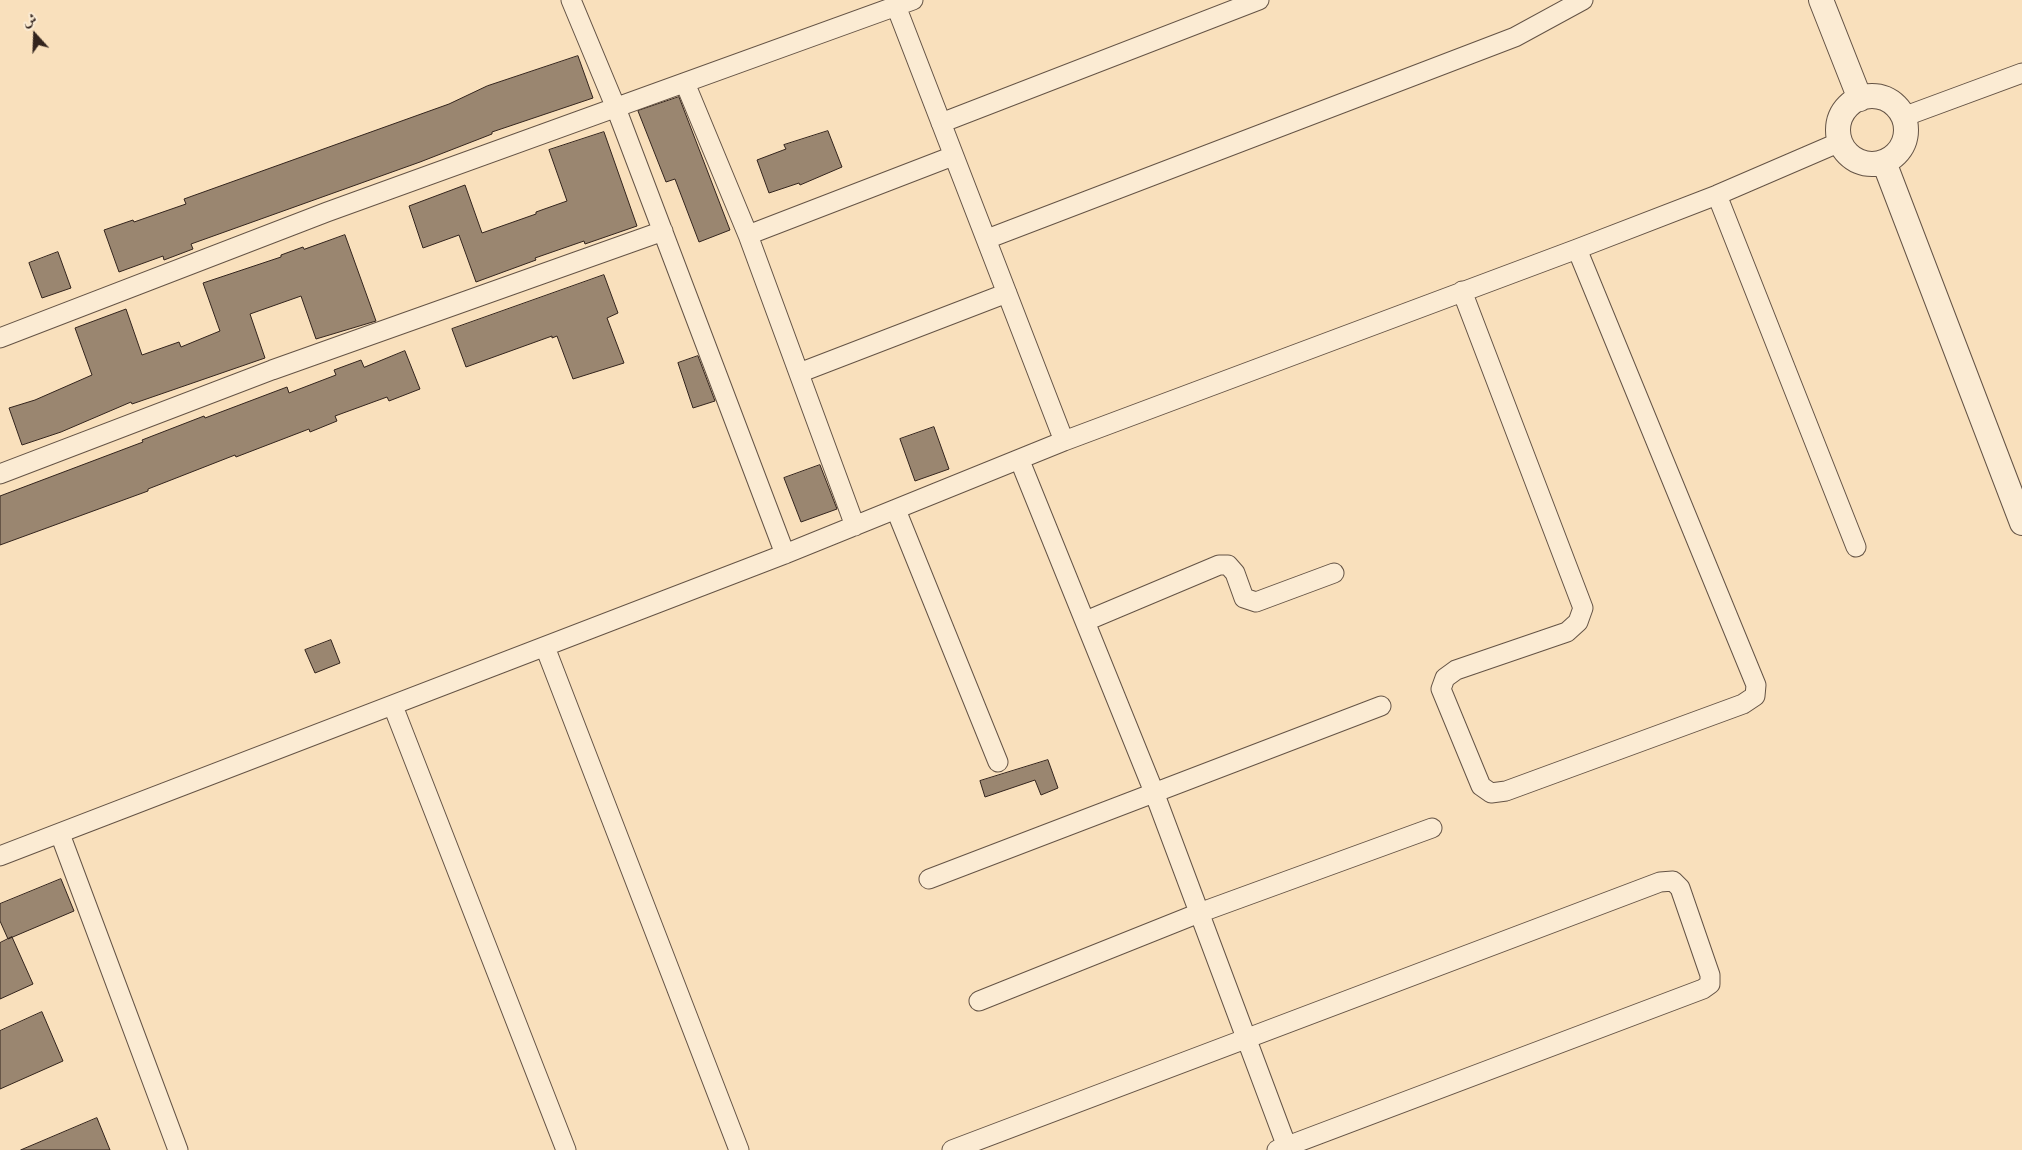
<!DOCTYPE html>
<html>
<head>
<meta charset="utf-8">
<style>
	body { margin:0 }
	#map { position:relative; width:2022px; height:1150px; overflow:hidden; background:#f9e0bc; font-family:"IM FELL English",Amiri,serif }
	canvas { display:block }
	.north { position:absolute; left:10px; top:10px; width:50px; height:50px; -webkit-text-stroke:4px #fbebd3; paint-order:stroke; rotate:340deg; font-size:14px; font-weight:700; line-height:20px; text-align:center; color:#33241d }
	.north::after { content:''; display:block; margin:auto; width:18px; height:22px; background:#33241d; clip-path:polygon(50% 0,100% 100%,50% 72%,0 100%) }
</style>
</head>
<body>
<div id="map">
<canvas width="2022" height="1150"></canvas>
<div class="north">ش</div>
</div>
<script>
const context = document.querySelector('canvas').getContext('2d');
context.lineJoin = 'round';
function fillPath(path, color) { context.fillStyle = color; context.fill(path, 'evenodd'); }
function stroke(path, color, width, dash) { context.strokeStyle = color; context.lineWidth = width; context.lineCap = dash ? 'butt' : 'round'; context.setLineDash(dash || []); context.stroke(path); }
const building = new Path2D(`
	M578,56L593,98L492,132V134L420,162L191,244L193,249L164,260L163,256L119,272L104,230L133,220L134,222L186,204L184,199L449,104L487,86Z
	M679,97L730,230L699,242L675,179L666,182L638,111Z
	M828,131L842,167L800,185L799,183L769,193L757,160L786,149L784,145Z
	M604,132L637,226L585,244L584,241L535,258L536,260L476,282L459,235L423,248L409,206L465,185L482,233L536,214V212L567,201L549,150Z
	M345,235L376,321L316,339L301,296L250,314L265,358L132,404L131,402L61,432L22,445L9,408L35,400L92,375L75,328L126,309L142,355L179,342L181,347L220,331L203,283L281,257V255L303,247L304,249Z
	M58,252L71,288L42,298L29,263Z
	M604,275L618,313L607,318L624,363L573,379L557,336L552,338V336L466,367L452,329Z
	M405,351L420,389L389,401L387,397L335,416L337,421L310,432L309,429L236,457L235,455L148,489V491L0,545V496L143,442L142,440L204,416L205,418L287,387L289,393L336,375L334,370L361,360L364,367Z
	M698,356L715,401L693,408L678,363Z
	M934,427L949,469L915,481L900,439Z
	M820,465L837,509L801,522L784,478Z
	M331,640L340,663L315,673L305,650Z
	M1048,760L1058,788L1041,795L1035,780L985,797L980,781Z
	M61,879L74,911L8,939L0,921V904Z
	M12,937L33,984L0,999V943Z
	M42,1012L63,1061L0,1089V1031Z
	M97,1118L110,1150H21Z`);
fillPath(building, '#9a8670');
stroke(building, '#33241d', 1);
const minor = new Path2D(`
	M571,0L616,108L785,554
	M896,6L1064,441
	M685,83L748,235L855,526
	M1903,117L2022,73
	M941,123L1259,0
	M1717,195L1856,547
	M748,235L953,156
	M987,239L1515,37L1583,0
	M1462,291L1583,608L1578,622L1567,632L1456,670L1445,678L1441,689L1481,786L1491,793L1506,791L1743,704L1755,696L1756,685L1577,249
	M0,338L327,212L913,0
	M799,373L1007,293
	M1020,461L1154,792L1287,1147
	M0,474L272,370L663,231
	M896,510L998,762
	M1086,621L1219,565H1228L1235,573L1244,598L1256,602L1334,573
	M545,647L739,1150
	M393,706L566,1150
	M60,834L178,1150
	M0,856L785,554L1064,441L1577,249L1717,195L1840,142
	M929,879L1381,706
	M979,1001L1199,913L1432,828
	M952,1150L1660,882L1673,881L1680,888L1710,975V984L1703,989L1277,1150`);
const tertiary = new Path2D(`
	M1821,0L1860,99
	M1838 130a34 34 0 1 1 68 0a34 34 0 1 1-68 0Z
	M1884,162L2022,523`);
stroke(minor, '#645345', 21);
stroke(tertiary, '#645345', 26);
stroke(minor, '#fbebd3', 19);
stroke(tertiary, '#fbebd3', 24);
</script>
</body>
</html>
